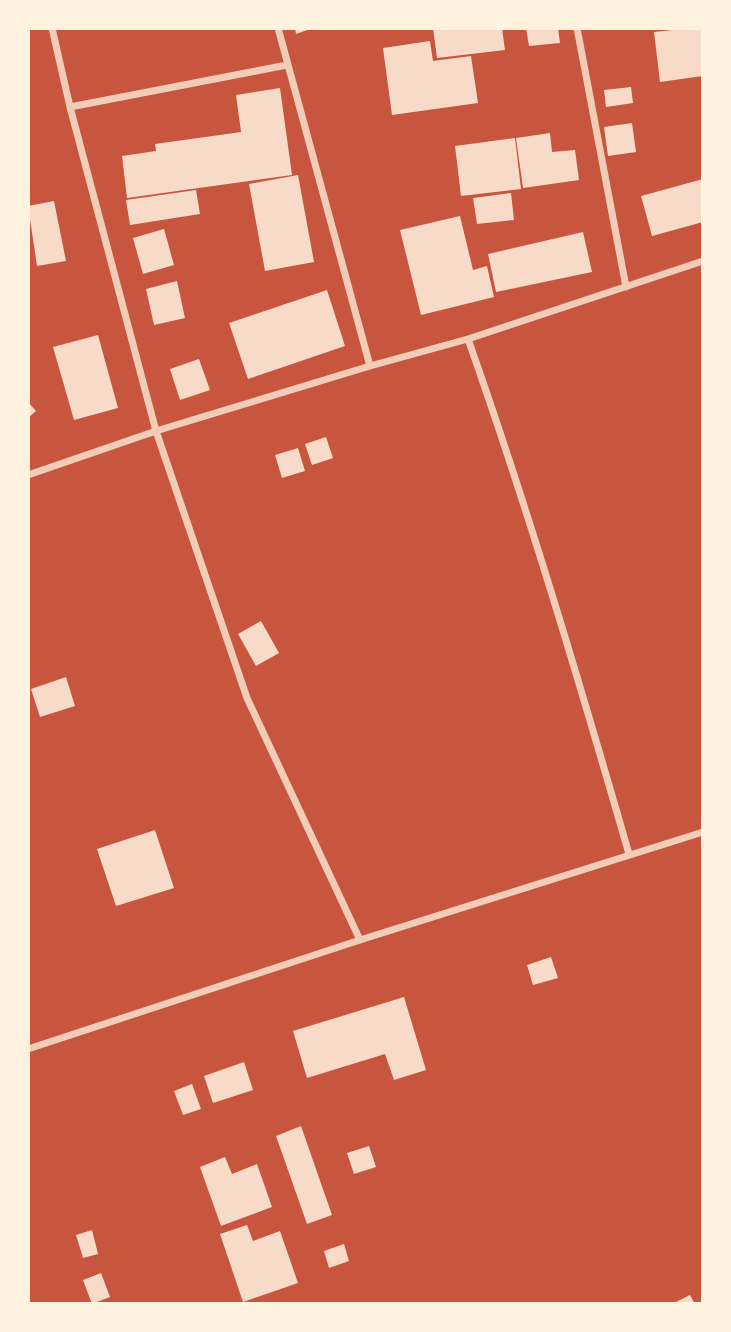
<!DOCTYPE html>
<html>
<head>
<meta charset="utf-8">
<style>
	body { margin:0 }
	#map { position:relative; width:731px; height:1332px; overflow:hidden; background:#c8553d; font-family:Karla,sans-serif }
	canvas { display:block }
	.frame { position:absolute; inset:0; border:30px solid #fff3e0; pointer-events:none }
</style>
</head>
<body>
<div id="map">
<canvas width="731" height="1332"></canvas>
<div class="frame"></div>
</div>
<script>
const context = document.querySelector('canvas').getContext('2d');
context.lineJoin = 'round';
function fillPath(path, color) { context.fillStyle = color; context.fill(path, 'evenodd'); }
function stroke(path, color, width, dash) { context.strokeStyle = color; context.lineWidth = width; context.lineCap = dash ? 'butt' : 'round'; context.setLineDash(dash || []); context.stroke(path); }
fillPath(new Path2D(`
	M295,28H313L296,34Z
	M433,28H502L505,50L437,58Z
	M526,28H558L560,43L529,46Z
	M691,28H703V76L660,82L654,32Z
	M430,41L433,61L471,56L478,103L392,115L383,48Z
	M631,87L633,103L606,107L604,90Z
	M280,88L292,175L127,198L122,156L156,151L155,144L241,132L236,95Z
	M632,123L636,152L608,156L604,127Z
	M550,133L552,152L575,150L579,180L523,188L516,138Z
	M515,138L521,189L461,196L455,146Z
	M298,175L314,262L265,271L249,184Z
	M703,179V222L652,236L641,196Z
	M196,190L200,214L130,225L126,200Z
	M511,193L514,220L477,224L473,198Z
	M54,201L66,261L37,266L28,206Z
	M460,216L473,270L487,266L494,297L421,315L400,230Z
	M164,229L174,265L143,274L133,238Z
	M583,232L592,272L496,292L488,254Z
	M177,281L185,318L154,325L146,289Z
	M327,290L345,346L248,379L229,323Z
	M98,335L118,408L74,420L53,347Z
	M199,359L210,390L180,400L170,369Z
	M28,402L36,411L28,418Z
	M326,437L333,458L312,465L305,444Z
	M298,448L305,471L282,478L275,455Z
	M261,621L279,653L256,666L238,634Z
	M66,677L75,706L40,717L31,689Z
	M155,830L174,888L116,906L97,849Z
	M551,957L558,978L533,985L527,965Z
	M404,997L426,1070L394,1080L385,1054L307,1078L293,1031Z
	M244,1062L253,1090L213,1103L204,1076Z
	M192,1084L201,1109L183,1115L174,1091Z
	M301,1126L332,1215L307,1224L276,1136Z
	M369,1146L376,1167L354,1174L347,1153Z
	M225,1157L232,1174L257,1164L272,1207L221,1226L200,1167Z
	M247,1225L253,1241L280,1231L298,1283L243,1302L220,1234Z
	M92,1230L98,1254L83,1258L76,1235Z
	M344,1244L349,1261L329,1268L324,1251Z
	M101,1273L110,1297L92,1304L83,1280Z
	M690,1295L695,1304H672Z`), '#f7dbc8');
stroke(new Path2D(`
	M52,28L70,107L156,431L247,698L360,940
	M278,28L370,366
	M577,28L626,287
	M70,107L287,65
	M468,339C528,509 579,681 629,854
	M28,475L156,431L370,366L468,339L703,261
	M28,1049L360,940L703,832`), '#f1ccb7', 7);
</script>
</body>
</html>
